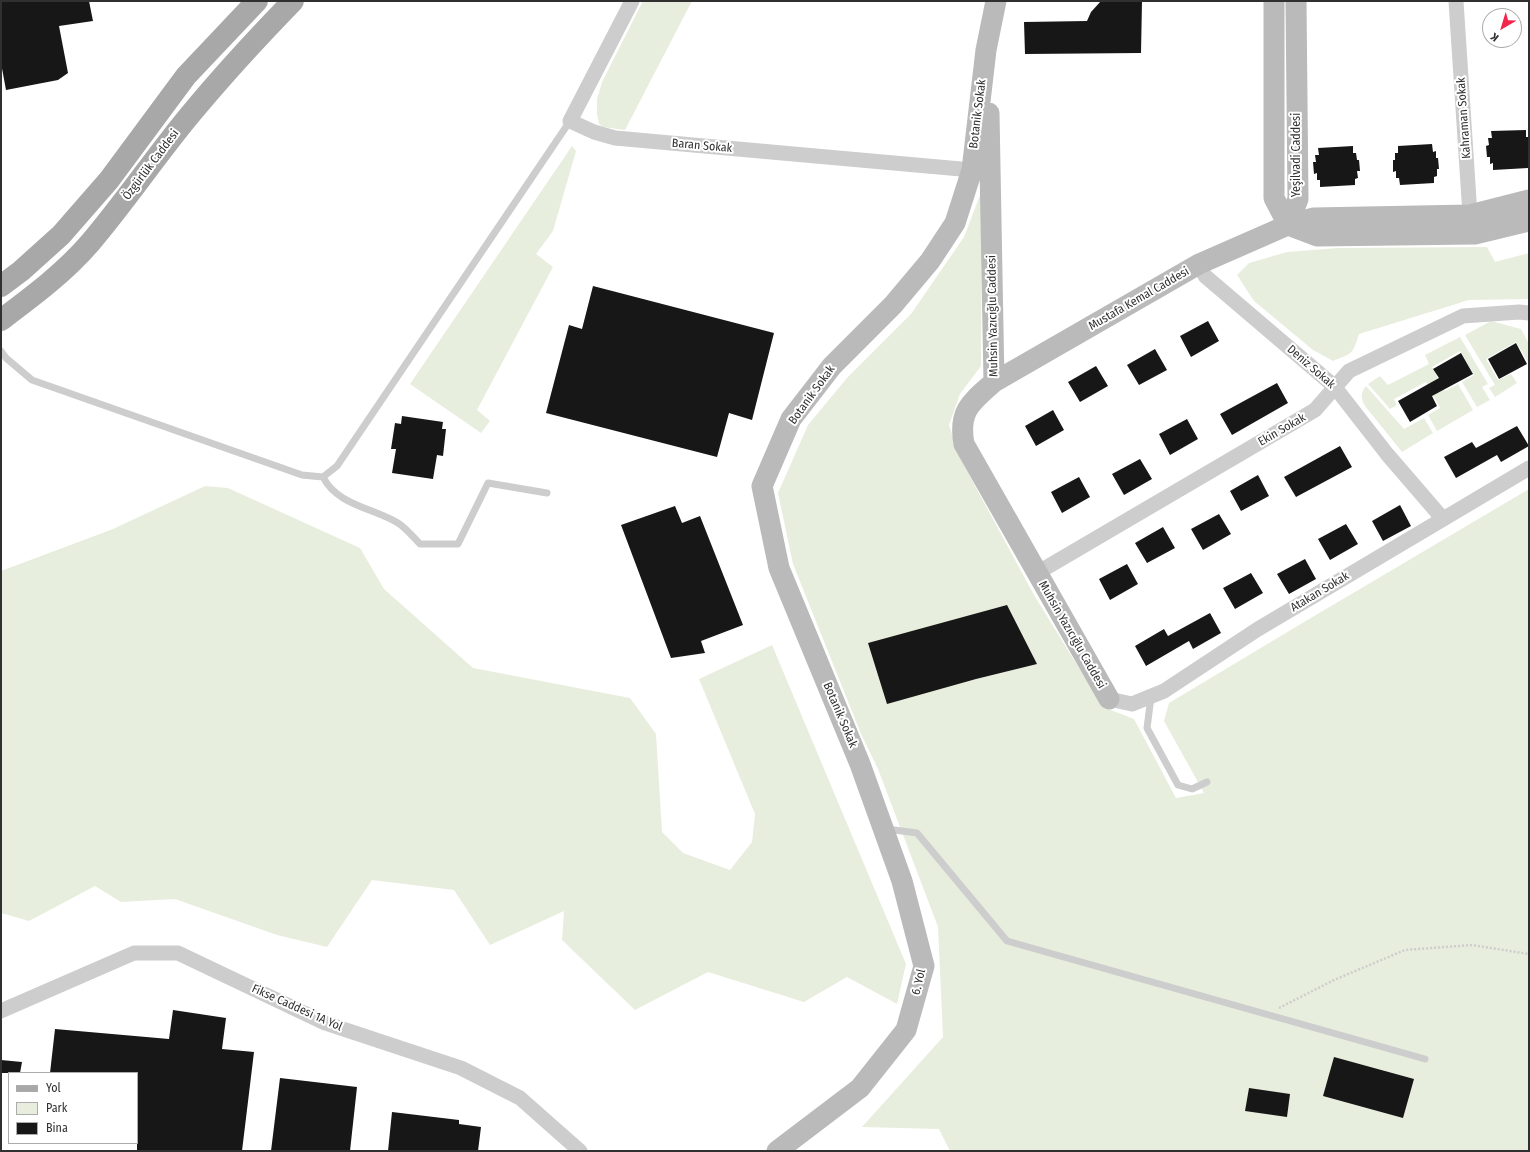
<!DOCTYPE html>
<html>
<head>
<meta charset="utf-8">
<style>
	body { margin:0 }
	#map { position:relative; width:1530px; height:1152px; overflow:hidden; background:#fff; font-family:"Fira Sans Condensed",sans-serif }
	canvas { display:block }
	.frame { position:absolute; inset:0; border:2px solid #303030; pointer-events:none }
	.legend { position:absolute; left:8px; top:1072px; width:130px; height:72px; box-sizing:border-box; background:#fff; border:1px solid #acacac; margin:0; padding:5px 7px; list-style:none; font-size:12px; color:#303030 }
	.legend li { display:flex; align-items:center; gap:8px; height:20px }
	.legend b { width:20px; border:1px solid #acacac }
	.north { position:absolute; left:1482px; top:8px; width:40px; height:40px; box-sizing:border-box; background:#fff; border:1px solid #acacac; border-radius:50%; rotate:218deg; font-size:11px; font-weight:700; line-height:16px; text-align:center; color:#303030 }
	.north::after { content:''; display:block; margin:auto; width:14px; height:18px; background:#f4254b; clip-path:polygon(50% 0,100% 100%,50% 72%,0 100%) }
</style>
</head>
<body>
<div id="map">
<canvas width="1530" height="1152"></canvas>
<div class="frame"></div>
<ul class="legend">
<li><b style="height:5px;background:#a8a8a8"></b>Yol</li>
<li><b style="height:11px;background:#e8eedd"></b>Park</li>
<li><b style="height:11px;background:#171717"></b>Bina</li>
</ul>
<div class="north">K</div>
</div>
<script>
const context = document.querySelector('canvas').getContext('2d');
context.lineJoin = 'round';
function fillPath(path, color) { context.fillStyle = color; context.fill(path, 'evenodd'); }
function stroke(path, color, width, dash) { context.strokeStyle = color; context.lineWidth = width; context.lineCap = dash ? 'butt' : 'round'; context.setLineDash(dash || []); context.stroke(path); }
function label(font, color, halo, rows, align = 'center') {
  context.font = font + ' "Fira Sans Condensed",sans-serif'; context.lineWidth = 4; context.setLineDash([]); context.textBaseline = 'middle'; context.strokeStyle = halo; context.fillStyle = color; for (const [text, x, y, turn = 0] of rows) {
    context.save(); context.translate(x, y); context.rotate((+turn || 0) * Math.PI / 180); context.textAlign = isNaN(turn) ? turn : align; if (halo) context.strokeText(text, 0, 0); context.fillText(text, 0, 0); context.restore();
  }
}
fillPath(new Path2D(`
	M643,1H692L625,130L603,127L599,124L597,114V99L602,82Z
	M572,146L576,151L553,231L536,254L553,267L477,410L490,421L481,433L410,384Z
	M982,190L981,366L960,394L949,425L960,458L1034,595L1103,707L1134,719L1176,798L1204,793L1164,721L1169,703L1299,625L1529,489V1151H950L939,1129L862,1127L943,1037L938,927L878,769L861,734L793,564L778,493L808,425L847,378L911,314L964,237Z
	M1487,247L1495,262L1529,253V299L1469,300L1359,334C1353,354 1353,353 1333,361L1313,350L1254,301L1237,275L1249,263L1287,252L1338,248Z
	M1491,321L1521,329L1529,344V362H1528L1516,342L1486,359L1498,380L1511,374L1517,383L1495,397L1489,388L1495,385L1465,335Z
	M1460,337L1488,384L1482,387L1490,400L1477,407L1462,382L1474,375L1460,351L1432,367L1445,391L1458,384L1473,410L1437,431L1428,415L1440,408L1426,382L1394,399L1397,405L1390,409L1368,384L1380,376L1388,385L1429,364L1425,355Z
	M1366,386L1404,429L1424,418L1433,433L1402,452L1365,406C1361,398 1360,394 1366,386Z
	M205,486L228,488L360,548L384,589L473,668L630,698L656,734L662,832L683,853L730,870L752,842L755,814L699,679L772,645L906,964L897,1004L847,977L804,1002L708,972L635,1010L562,940L564,911L490,945L454,890L372,880L327,947L277,935L175,899L121,902L95,886L29,921L1,913V571L113,529Z`), '#e8eedd');
fillPath(new Path2D(`
	M1,1H89L93,21L59,26L68,73L58,80L6,90L1,63Z
	M1101,1H1142L1141,53L1025,54L1024,22L1087,21L1091,12Z
	M1526,130V137H1529L1528,168L1493,170V163L1490,164V157H1487L1486,146L1489,145L1488,138H1492L1491,131Z
	M1432,144L1433,152L1436,151V158H1438L1439,169H1437V176L1434,177V183L1400,185L1399,178H1396V171L1393,172V160H1395V153H1398V146Z
	M1353,146V153H1356L1357,160H1359L1360,171H1357L1358,178L1355,179V185L1320,187V180H1317V173L1314,174L1313,162H1316L1315,155H1319L1318,148Z
	M593,286L774,333L752,420L729,413L717,457L546,413L569,325L582,329Z
	M1208,321L1219,341L1191,357L1180,336Z
	M1516,343L1527,364L1499,379L1488,359Z
	M1155,349L1167,370L1139,385L1127,365Z
	M1461,353L1473,374L1432,396L1437,406L1410,422L1398,401L1439,378L1433,369Z
	M1096,366L1108,386L1080,402L1068,382Z
	M1277,383L1288,403L1232,435L1220,414Z
	M1053,410L1064,430L1036,446L1025,426Z
	M402,416L443,422L442,429H446L443,456L437,455L433,479L392,473L396,449H391L395,423L401,424Z
	M1187,419L1198,439L1170,455L1159,434Z
	M1517,426L1529,446L1501,462L1497,455L1456,478L1444,457L1472,442L1476,448Z
	M1340,446L1352,467L1296,497L1284,477Z
	M1140,459L1152,479L1124,495L1112,474Z
	M1258,475L1269,496L1241,511L1230,491Z
	M1079,477L1090,497L1062,513L1051,492Z
	M1400,505L1411,526L1383,541L1372,521Z
	M675,506L682,523L700,516L743,625L701,641L705,653L671,658L621,525Z
	M1219,514L1231,534L1203,550L1191,529Z
	M1346,524L1358,544L1330,560L1318,539Z
	M1163,527L1175,548L1147,563L1135,543Z
	M1305,559L1316,579L1289,594L1277,574Z
	M1127,564L1138,584L1110,600L1099,579Z
	M1251,573L1263,593L1235,609L1223,588Z
	M1007,605L1037,664L976,679L887,704L868,643Z
	M1210,613L1221,633L1193,649L1189,641L1146,666L1135,646L1164,629L1168,636Z
	M173,1010L226,1018L222,1049L254,1052L242,1151H137V1073H50L55,1029L169,1039Z
	M1334,1057L1414,1079L1403,1118L1323,1096Z
	M1,1060L22,1062L20,1073H1Z
	M280,1078L357,1087L350,1151H271Z
	M1249,1088L1290,1094L1287,1117L1245,1111Z
	M392,1112L459,1120V1124L481,1127L478,1151H388Z`), '#171717');
stroke(new Path2D(`
	M1279,1008L1334,980L1405,950L1472,945L1529,954`), '#cdcdcd', 2.5, [2, 2]);
stroke(new Path2D(`
	M1,351L6,358L32,380L302,475L323,477L337,466L570,121
	M323,477C337,505 373,508 398,523C406,528 413,537 420,544H458L488,483L547,493
	M1151,697L1147,728L1178,785L1192,789L1207,782
	M887,829L917,833L1007,941L1425,1059`), '#cdcdcd', 7);
stroke(new Path2D(`
	M632,1L570,121L594,132L615,138L972,170
	M1456,1L1470,215L1472,223
	M1199,264L1205,276L1334,386L1387,454L1443,519
	M1037,573L1315,410L1349,371L1463,316L1519,312L1529,313
	M1109,699L1132,704L1164,691L1258,629L1529,468
	M1,1011L134,953H178L325,1023L461,1068L520,1098L580,1151`), '#cdcdcd', 15);
stroke(new Path2D(`
	M1274,1V198L1288,225
	M989,113L994,382C971,402 958,411 964,444L1109,699
	M1288,225L1317,236L1475,234L1529,221
	M1288,225L1298,199L1296,1
	M994,382L1199,264L1288,225L1313,218L1470,215L1529,200
	M777,1151L860,1088L906,1030L924,966L902,881L860,764L779,568L762,486L791,419L832,366L893,305L930,261L955,223L972,170L986,50L996,1`), '#bababa', 21);
stroke(new Path2D(`
	M1,286L21,271L61,235L109,180L186,76L257,1
	M1,320C33,296 64,273 90,243C125,202 155,157 189,116C222,76 257,38 293,1`), '#a8a8a8', 22);
label('12px', '#303030', '#fff', [
	["Botanik Sokak",978,114,-83],
	["Kahraman Sokak",1464,118,-94],
	["Baran Sokak",702,146,5],
	["Yeşilvadi Caddesi",1297,155,-90],
	["Özgürlük Caddesi",151,165,-53],
	["Mustafa Kemal Caddesi",1139,299,-30],
	["Muhsin Yazıcığlu Caddesi",993,316,-91],
	["Deniz Sokak",1311,367,41],
	["Botanik Sokak",812,395,-54],
	["Ekin Sokak",1282,430,-30],
	["Atakan Sokak",1320,592,-31],
	["Muhsin Yazıcığlu Caddesi",1072,635,60],
	["Botanik Sokak",840,715,67],
	["6. Yol",919,982,-77],
	["Fikse Caddesi 1A Yol",297,1008,24]
]);
</script>
</body>
</html>
